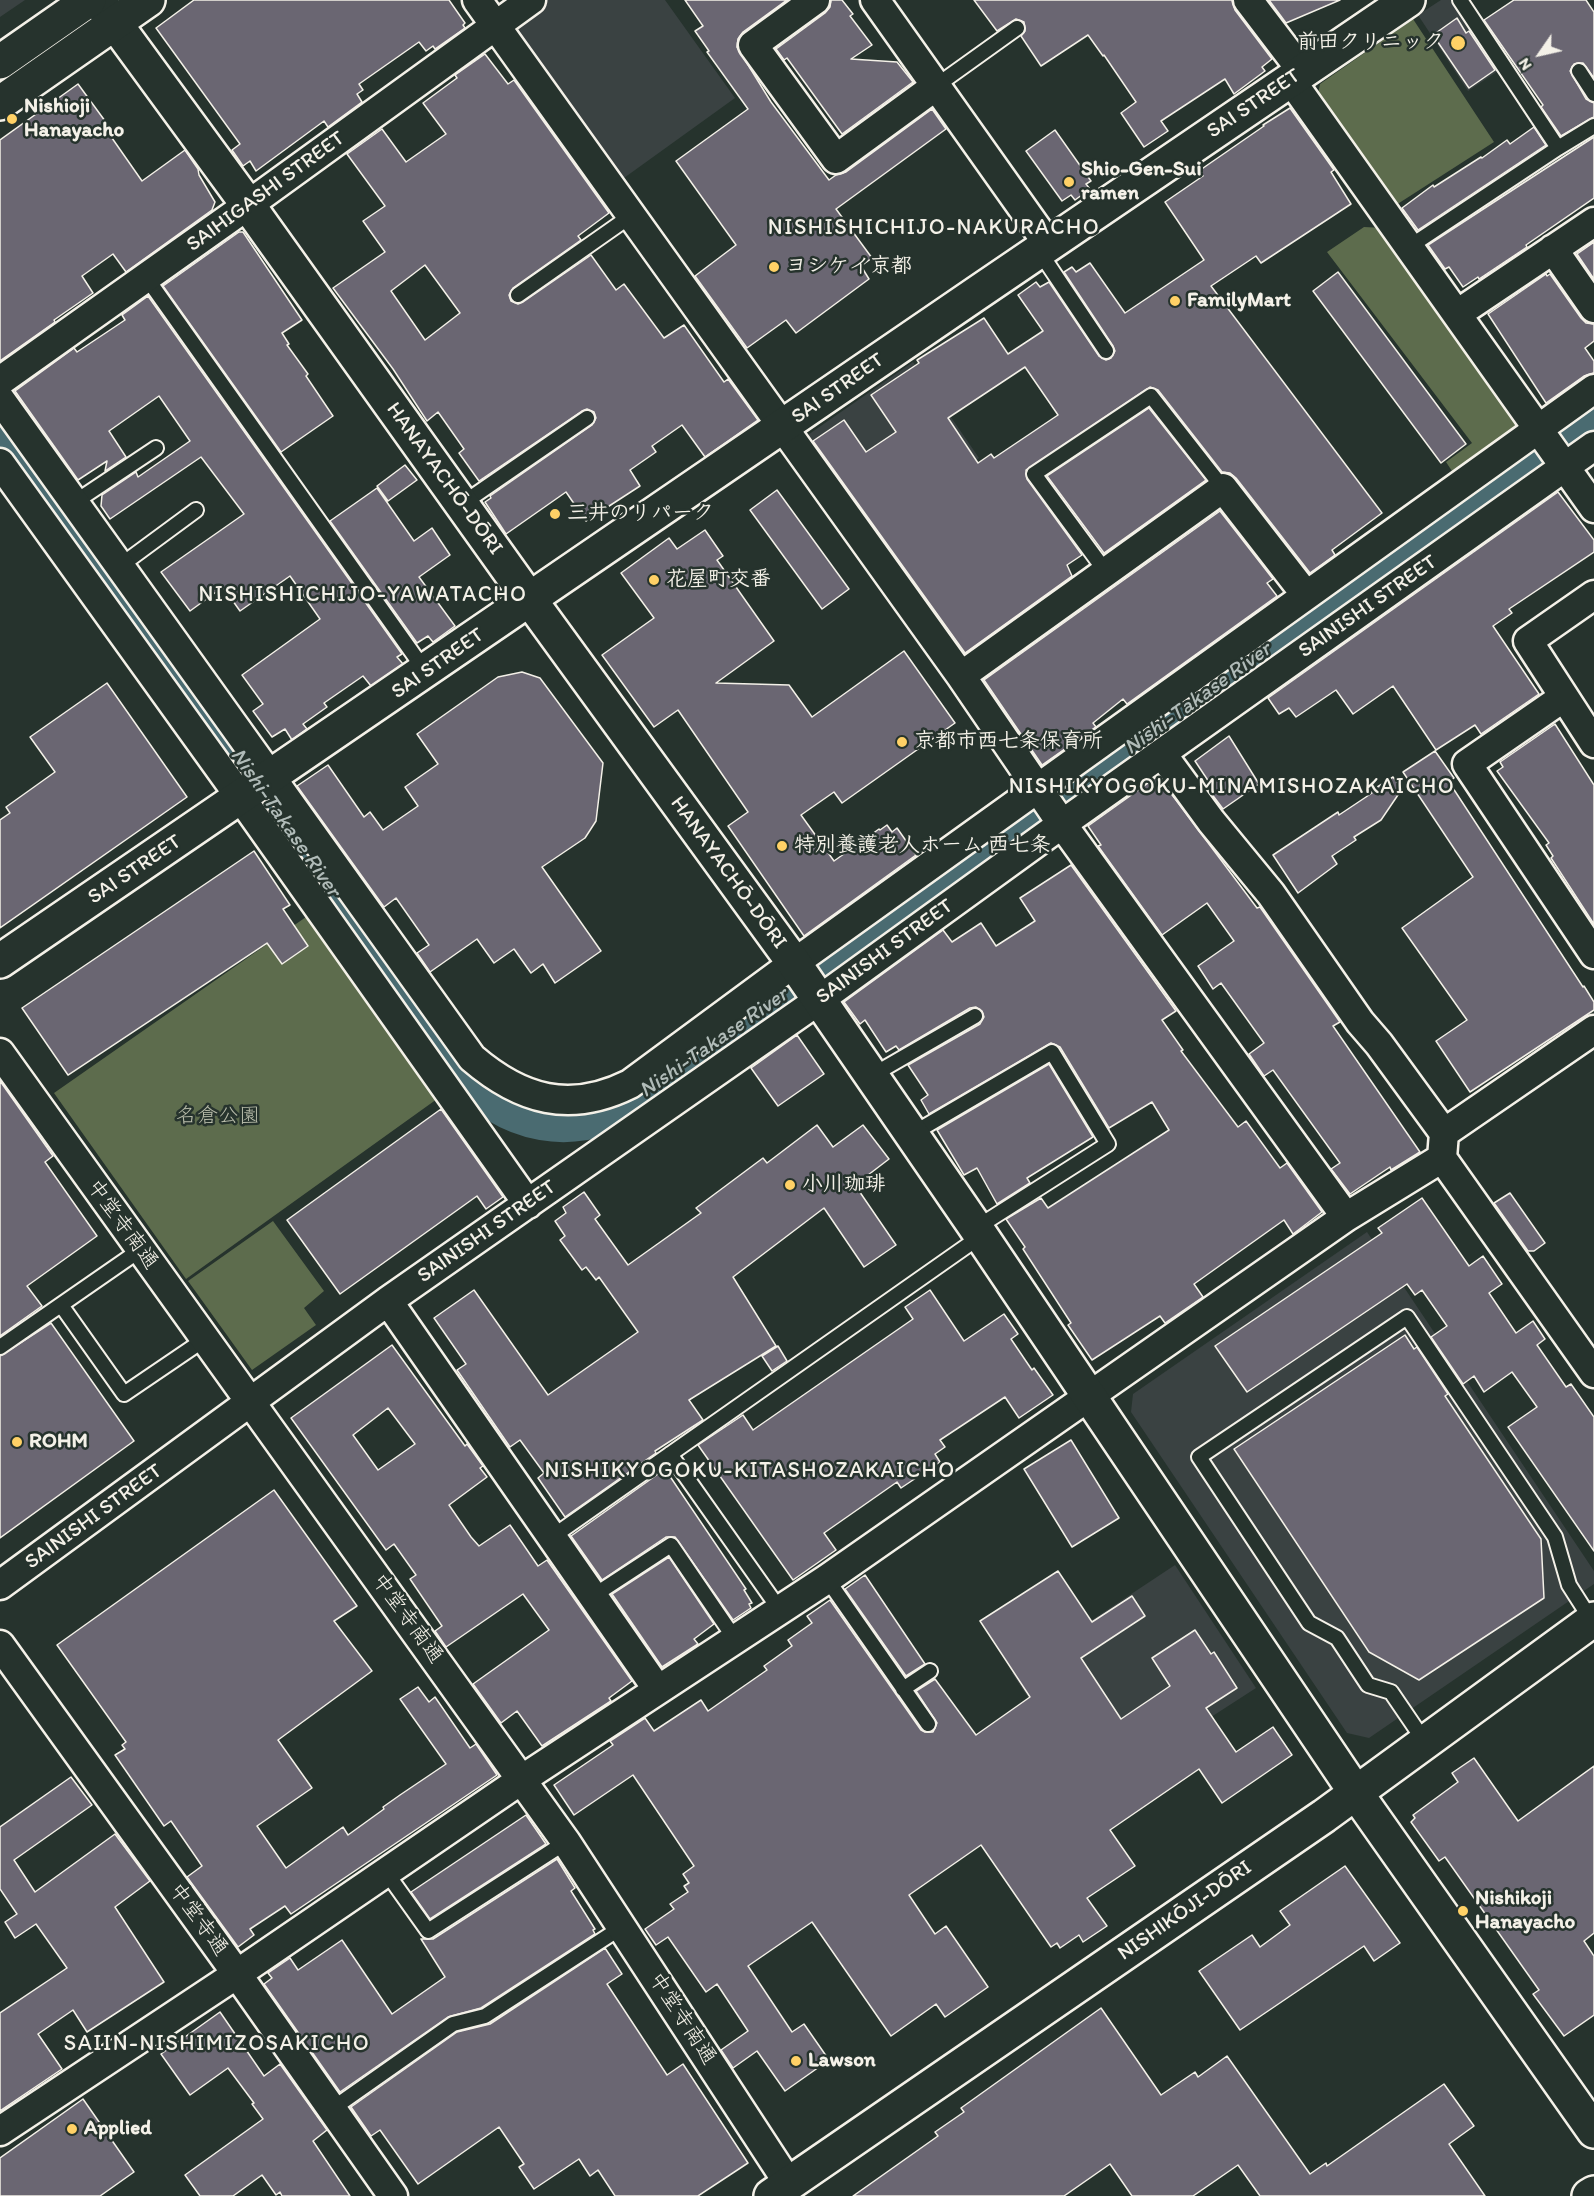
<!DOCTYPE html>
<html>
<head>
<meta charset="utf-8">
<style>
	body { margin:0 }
	#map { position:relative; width:1594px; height:2196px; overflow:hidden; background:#26332d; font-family:Itim,sans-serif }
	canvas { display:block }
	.north { position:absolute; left:1510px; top:24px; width:60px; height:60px; -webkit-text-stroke:4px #26332d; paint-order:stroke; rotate:236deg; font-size:16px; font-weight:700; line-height:24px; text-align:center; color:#f4f1e8 }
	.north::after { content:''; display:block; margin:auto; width:21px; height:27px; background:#f4f1e8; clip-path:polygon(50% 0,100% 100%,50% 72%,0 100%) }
</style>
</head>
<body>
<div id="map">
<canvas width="1594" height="2196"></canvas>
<div class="north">N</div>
</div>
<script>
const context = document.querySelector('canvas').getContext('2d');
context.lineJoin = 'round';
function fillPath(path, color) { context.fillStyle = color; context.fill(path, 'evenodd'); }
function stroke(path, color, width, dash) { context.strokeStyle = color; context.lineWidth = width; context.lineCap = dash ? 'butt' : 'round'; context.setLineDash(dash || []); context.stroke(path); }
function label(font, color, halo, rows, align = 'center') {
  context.font = font + ' Itim,"Klee One",sans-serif'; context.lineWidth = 5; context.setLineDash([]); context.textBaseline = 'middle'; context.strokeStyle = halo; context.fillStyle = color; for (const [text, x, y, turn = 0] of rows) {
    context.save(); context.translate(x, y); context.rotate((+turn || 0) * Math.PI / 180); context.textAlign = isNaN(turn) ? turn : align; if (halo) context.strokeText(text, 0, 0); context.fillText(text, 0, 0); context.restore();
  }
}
fillPath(new Path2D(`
	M0,0H25L0,17Z
	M541,0H665L735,98L617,183L511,35L515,19Z
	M1441,0H1451L1498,71L1468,91L1418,15Z
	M913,362L979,458L867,534L802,439Z
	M1367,1232L1594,1571V1584L1369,1738L1347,1733L1131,1412L1133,1394Z
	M1175,1565L1256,1688L1092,1794L1012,1673Z`), '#3a4242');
fillPath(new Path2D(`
	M1413,19L1494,142L1396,205L1317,99L1320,84Z
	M1364,227L1384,228L1523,426L1456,477L1446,462L1472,443L1327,252Z
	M306,917L437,1099L186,1279L54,1093Z
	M273,1221L324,1291L304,1308L316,1325L252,1370L188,1281Z`), '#5d6c4d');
stroke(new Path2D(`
	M204,730L226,739
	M390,993L411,1001`), '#8ea1a1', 8);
stroke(new Path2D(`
	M0,428L238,754L453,1062C508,1125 574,1139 646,1093L1594,416`), '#4a6b71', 44);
const building = new Path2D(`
	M194,0H449L465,23L463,25L465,28L435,49L433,46L426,51L419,42L359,84L363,90L357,94L362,102L328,127L324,121L256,171L250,161L243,166L232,150L240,144L156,28Z
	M685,0H787L743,32L738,39L737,47L771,102L829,180L836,175L846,172L932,109L946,129L836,209L872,258L861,266L869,279L796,333L786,320L747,348L695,276L736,245L676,161L748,109L707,52L709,51L695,31L703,26Z
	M831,0H842L853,14L850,16L872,45L851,59L897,62L913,82L842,134L787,58L784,60L776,49L825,13L830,7Z
	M974,0H1232L1235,10L1272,59L1262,67L1265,71L1234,94L1225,79L1161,121L1168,131L1144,147L1121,113L1136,102L1104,55L1103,56L1088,35L1041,66L1021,36L1025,31L1024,22L1016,19L997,31Z
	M1269,0H1340L1286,23Z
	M1514,0H1586L1594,12V78L1583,63L1574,64L1570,71L1586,99L1594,103V117L1561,136L1541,107L1543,105L1484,20Z
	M1457,18L1466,33L1469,31L1495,70L1469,88L1433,35Z
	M485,54L508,84L514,80L609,213L578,236L581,240L513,288L509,295L511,301L518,304L523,302L591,255L616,290L624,284L664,338L684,325L724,382L728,379L758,420L705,457L682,425L652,446L656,452L630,470L640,486L586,521L566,492L506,534L485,502L491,498L490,496L592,425L596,418L594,412L587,409L582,411L479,481L459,453L464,449L438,412L427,421L393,369L333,288L385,252L363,221L385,206L347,154L382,129L406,162L446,134L423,103L457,78L455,75ZM425,265L460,313L425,340L391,291Z
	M78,84L108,125L105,128L142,181L185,150L198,169L199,175L215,202L212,210L126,272L113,254L82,276L93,293L54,320L55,322L0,361V140Z
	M1290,108L1334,170L1331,172L1351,204L1261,263L1256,256L1211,286L1382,513L1332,550L1335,555L1310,573L1236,478L1230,473L1222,472L1158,390L1150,387L1026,470L1027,479L1082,555L1067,565L1072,576L965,653L813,441L844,420L866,452L896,432L871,395L919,363L917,360L984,318L1008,354L1043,331L1018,295L1036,282L1040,287L1049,282L1099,356L1106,360L1111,358L1115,351L1113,346L1064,272L1072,267L1076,272L1090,263L1125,313L1204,260L1165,202L1203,176L1199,171L1206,166L1264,126L1263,125ZM1025,367L1058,415L994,458L991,454L978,463L948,418Z
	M1534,127L1546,145L1418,230L1402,208L1433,185L1434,187L1481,157L1482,158L1507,140L1510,144Z
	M1055,130L1091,181L1086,184L1090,189L1075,200L1071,195L1062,201L1026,151Z
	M1594,137V198L1526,245L1527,247L1479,279L1478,277L1463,287L1449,267L1445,269L1428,245Z
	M239,232H243L302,320L282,333L289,344L287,345L308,374L306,376L333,416L281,452L163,286Z
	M1594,242V279L1577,254Z
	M1338,272L1466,444L1441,463L1313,291Z
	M1546,274L1547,276L1550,274L1581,318L1586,323L1594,324V341L1585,348L1594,361V373L1584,376L1546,403L1488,314Z
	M148,296L402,654L397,657L403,664L371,686L363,676L324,703L327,707L303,724L307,729L292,740L285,729L272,737L253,711L263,704L242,675L320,619L290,576L240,611L223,587L190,611L161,572L244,514L201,457L110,519L101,506L102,495L136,472L138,477L190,441L159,396L109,431L126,457L105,471L107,461L78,480L15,391L74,348L77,352L125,320L122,315Z
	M1149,408L1206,480L1104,553L1047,476Z
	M405,465L417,480L388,501L377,486Z
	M377,488L414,541L432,528L450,555L419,577L455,626L433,642L428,636L417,643L330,521Z
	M777,490L849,589L822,609L750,510Z
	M1558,492L1594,540V552L1509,609L1512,613L1493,626L1539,694L1481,734L1475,725L1436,750L1393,686L1353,714L1336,690L1296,717L1289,708L1279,714L1268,698Z
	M1220,511L1273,579L1267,583L1277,596L1127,704L1123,699L1093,723L1096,727L1042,765L984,680Z
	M705,530L723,556L717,560L774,641L716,683L789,685L812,717L904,651L955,723L842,803L834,792L801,815L834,861L879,829L880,830L887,825L892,832L897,828L916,855L804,936L728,826L748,812L678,710L654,727L602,655L654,618L621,573L669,538L677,549Z
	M522,672L540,678L603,763L596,821L585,838L542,867L601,951L555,983L543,964L531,973L514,949L494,963L477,939L430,972L417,953L429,945L396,898L384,907L297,786L328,765L364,817L370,812L383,830L418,806L405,787L438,764L417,734L498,677Z
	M107,683L187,797L0,928V820L10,813L6,807L55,772L30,737Z
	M1555,724L1594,785V924L1551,858L1553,856L1546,845L1549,843L1497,771L1503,767L1500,762Z
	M1229,736L1259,784L1223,809L1211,793L1215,791L1195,761Z
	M1435,751L1454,778L1449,782L1583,987L1584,986L1594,1002V1010L1470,1092L1436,1041L1467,1020L1402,928L1473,877L1403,772Z
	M1158,776L1257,908L1260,907L1340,1022L1333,1026L1420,1152L1391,1170L1390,1167L1350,1194L1331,1169L1340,1163L1296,1102L1273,1070L1264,1076L1249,1054L1264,1043L1221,983L1213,989L1198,966L1234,941L1207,903L1162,935L1098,846L1101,845L1088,826Z
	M1393,777L1402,789L1381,820L1354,837L1356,840L1332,856L1337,864L1298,893L1273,855L1338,812L1339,815L1372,793L1371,791Z
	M254,851L290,905L283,909L308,946L282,964L267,943L68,1075L22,1008Z
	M1071,865L1176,1011L1162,1020L1183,1050L1181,1051L1238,1127L1246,1121L1280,1168L1287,1163L1322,1212L1293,1234L1284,1220L1194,1284L1203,1297L1165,1323L1160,1316L1092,1360L1068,1325L1071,1323L1023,1249L1025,1247L1006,1219L1041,1198L1048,1208L1169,1130L1152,1102L1109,1128L1060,1047L1051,1043L929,1114L921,1100L928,1095L908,1065L980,1024L984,1017L982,1011L976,1007L970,1008L899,1050L896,1046L886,1052L865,1020L860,1024L844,1002L943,930L952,942L981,923L996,946L1035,921L1020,898Z
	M797,1035L824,1074L778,1106L751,1068Z
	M1049,1064L1093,1137L1027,1178L1030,1183L997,1204L977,1168L964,1175L937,1130Z
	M0,1081L53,1156L45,1162L97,1236L27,1286L42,1306L0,1336Z
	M441,1109L503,1197L486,1209L477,1196L340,1294L287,1220Z
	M817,1125L833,1147L863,1125L889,1159L855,1185L896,1245L864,1267L824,1208L733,1277L776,1346L689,1400L703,1420L655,1451L656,1453L565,1517L538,1478L544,1473L520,1440L510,1447L457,1370L466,1364L434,1318L474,1290L548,1395L638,1332L599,1277L596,1280L586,1267L582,1270L560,1240L565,1236L555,1221L566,1213L563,1207L584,1192L600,1215L595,1219L628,1265L701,1213L696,1208L763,1158L767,1163Z
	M1510,1193L1545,1243L1534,1251H1528L1494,1203Z
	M1422,1198L1469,1266L1483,1256L1502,1284L1489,1293L1516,1333L1533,1321L1545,1339L1537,1345L1566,1387L1571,1384L1594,1417V1551L1508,1427L1537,1407L1512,1372L1484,1392L1474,1376L1463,1384L1431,1337L1447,1326L1422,1290L1415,1295L1407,1284L1247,1392L1215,1346L1382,1233L1378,1228Z
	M930,1290L964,1341L1004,1314L1018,1334L1011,1339L1032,1370L1034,1368L1053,1395L1019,1418L1005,1397L940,1440L945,1447L935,1454L940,1462L901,1488L897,1482L824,1533L836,1550L793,1580L698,1445L743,1415L753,1430L913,1319L905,1307Z
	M51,1323L134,1441L0,1538V1356Z
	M1405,1335L1414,1349L1417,1347L1448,1394L1445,1396L1541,1539L1544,1598L1419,1680L1369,1652L1234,1449Z
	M392,1345L465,1446L467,1444L483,1466L480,1468L487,1477L449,1505L471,1537L479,1546L510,1525L538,1566L547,1560L632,1681L609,1698L611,1701L542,1746L517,1711L501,1723L473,1684L549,1630L523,1594L446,1647L435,1631L442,1626L410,1579L416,1575L394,1544L386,1550L291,1418ZM388,1408L415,1444L378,1470L353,1435Z
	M778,1346L787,1361L772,1371L762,1356Z
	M1071,1440L1119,1518L1072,1547L1024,1469Z
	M665,1469L746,1589L744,1590L752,1603L749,1604L751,1608L733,1620L675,1537H666L602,1580L571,1536Z
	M274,1490L357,1606L334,1621L372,1671L278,1740L312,1788L257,1826L286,1868L343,1827L348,1835L384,1809L383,1807L400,1795L446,1764L400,1699L418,1687L429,1702L435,1697L470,1748L476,1744L497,1775L291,1914L285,1906L250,1929L254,1935L238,1947L187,1877L202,1866L171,1821L164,1826L115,1755L125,1749L122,1745L126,1742L57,1645Z
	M669,1557L714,1624L694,1639L698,1644L662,1667L612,1594Z
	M1058,1571L1092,1622L1132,1596L1145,1616L1081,1658L1121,1719L1170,1686L1152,1658L1195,1630L1211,1654L1214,1652L1237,1688L1206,1708L1236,1752L1273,1727L1292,1755L1222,1803L1199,1769L1110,1830L1135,1866L1087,1898L1107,1926L1083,1942L1079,1935L1060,1948L1057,1943L1051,1947L981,1845L909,1895L935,1934L946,1926L988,1987L945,2017L936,2004L891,2036L812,1922L748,1966L792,2032L804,2024L829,2060L785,2091L757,2051L733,2068L721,2050L748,2031L717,1984L706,1992L668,1937L656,1945L645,1929L674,1909L670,1904L688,1892L684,1886L689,1883L683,1874L694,1866L633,1775L574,1815L554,1785L613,1745L610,1741L645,1718L654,1731L701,1700L708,1711L767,1670L764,1666L792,1646L788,1640L812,1623L807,1616L830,1600L921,1730L925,1732H933L937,1723L916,1691L935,1679L976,1735L1030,1697L980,1621Z
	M865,1575L925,1664L906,1676L845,1589Z
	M1474,1758L1518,1821L1594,1766V1933L1584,1941L1594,1956V2015L1564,2036L1533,1994L1539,1990L1445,1857L1439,1861L1411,1822L1415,1818L1413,1815L1458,1782L1452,1773Z
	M71,1777L92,1805L14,1860L35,1892L115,1834L150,1881L115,1907L164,1982L87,2032L73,2010L38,2034L62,2069L0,2111V2013L67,1968L36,1924L15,1938L5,1922L17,1914L0,1889V1827Z
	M526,1815L546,1844L430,1919L411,1892Z
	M557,1859L575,1888L571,1891L595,1929L593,1930L595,1934L481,2008L448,2017L340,2092L264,1984L272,1978L268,1973L290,1958L298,1970L342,1940L392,2014L445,1977L421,1939H433Z
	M1345,1866L1400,1943L1374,1961L1364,1946L1240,2030L1199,1971L1252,1935L1260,1947L1290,1925L1280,1911Z
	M605,1948L622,1974L607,1984L667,2075L683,2064L748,2163L698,2196H615L598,2170L590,2176L579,2159L534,2189L519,2167L524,2164L499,2127L418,2184L380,2130L371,2136L351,2107L457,2032L490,2024Z
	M1101,2008L1161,2095L1195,2072L1198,2077L1227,2056L1310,2174L1326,2163L1327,2166L1444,2084L1474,2126L1449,2144L1485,2196H1260L1238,2165L1193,2196H1132L1110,2164L1064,2196H853L938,2136L935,2132L964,2112L961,2108Z
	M220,2012L264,2076L280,2064L327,2130L313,2141L350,2196H282L280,2192L276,2195L262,2175L233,2196H200L185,2175L263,2119L252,2104L254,2103L228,2068L190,2095L161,2054Z
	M83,2099L134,2172L100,2196H0V2158Z`);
fillPath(building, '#6a6672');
stroke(building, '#f4f1e8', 1.5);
const lane = new Path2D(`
	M1460,0L1558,148
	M1579,71L1594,94
	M936,86L1017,28
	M1409,247L1558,148L1594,126
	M1039,251L1106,351
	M146,277L426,672
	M518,295L632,215
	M75,502L156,448
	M462,504L587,418
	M120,566L196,510
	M1106,572L1034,474L1151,396L1223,488
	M871,1076L975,1016
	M912,1134L1052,1052L1108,1144L976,1228
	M61,1305L124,1394L205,1339
	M0,1347L140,1250
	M670,1454L780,1610
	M552,1537L981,1236
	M827,1579L928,1724
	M593,1596L671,1545L735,1639
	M903,1689L930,1671
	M1425,1742L1391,1692L1368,1685L1337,1638L1309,1623L1199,1457L1407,1317L1555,1537L1569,1585L1592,1621
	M386,1872L428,1931L566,1842
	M332,2109L453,2024L485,2016L622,1927`);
const street = new Path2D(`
	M477,0L961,676L1062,824L1346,1217
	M815,0L753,45L836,159L936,86
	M875,0L1048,244
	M1248,0L1302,71
	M1290,79L1594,508
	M1553,249L1594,308
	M1457,314L1594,222
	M0,381L248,205L531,0
	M0,399L472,1058C521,1100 570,1114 630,1084L779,974L1594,389
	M0,463L241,798L528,1204
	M1594,595L1528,641L1594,743
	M961,676L1223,488L1306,595
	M1564,697L1467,764L1594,954
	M1162,754L1211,821L1271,894L1360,1022L1379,1044L1444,1133L1442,1158L1594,1373
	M0,1053L566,1842L789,2184
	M1444,1133L1594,1030
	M388,1301L658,1690
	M0,1585L388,1301L819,1000L1062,824L1594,446
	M0,1645L237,1974L393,2196
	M0,2131L237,1974L521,1780L827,1579L1346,1217L1442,1158`);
const secondary = new Path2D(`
	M98,0L248,205L530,600L794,963L976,1228L1356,1793L1594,2131
	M0,961C470,643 937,318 1408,0
	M771,2196L1324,1816L1594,1619
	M1589,2196L1594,2193`);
const primary = new Path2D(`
	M0,62L89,0
	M0,103L148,0`);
stroke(lane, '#f4f1e8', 18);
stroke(street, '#f4f1e8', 33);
stroke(secondary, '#f4f1e8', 38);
stroke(primary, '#f4f1e8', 38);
stroke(lane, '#26332d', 14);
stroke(street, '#26332d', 28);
stroke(secondary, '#26332d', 33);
stroke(primary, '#26332d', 33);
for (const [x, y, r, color] of [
	[1458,43,8,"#ffd166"],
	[12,119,6,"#ffd166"],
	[1069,182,6,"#ffd166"],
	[774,267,6,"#ffd166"],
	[1175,301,6,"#ffd166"],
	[555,514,6,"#ffd166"],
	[654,580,6,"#ffd166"],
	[902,742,6,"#ffd166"],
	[782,846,6,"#ffd166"],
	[790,1185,6,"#ffd166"],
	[17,1442,6,"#ffd166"],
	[1463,1911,6,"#ffd166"],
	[796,2061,6,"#ffd166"],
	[72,2129,6,"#ffd166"]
]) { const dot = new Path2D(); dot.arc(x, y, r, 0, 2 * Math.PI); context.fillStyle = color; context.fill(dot); stroke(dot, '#26332d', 2); }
label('bold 21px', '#f4f1e8', '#26332d', [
	["前田クリニック",1444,43,"right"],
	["Nishioji",24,107],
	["Hanayacho",24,131],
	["Shio-Gen-Sui",1081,170],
	["ramen",1081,194],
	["ヨシケイ京都",786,267],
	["FamilyMart",1187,301],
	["三井のリパーク",567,514],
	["花屋町交番",666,580],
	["京都市西七条保育所",914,742],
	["特別養護老人ホーム 西七条",794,846],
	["小川珈琲",802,1185],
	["ROHM",29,1442],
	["Nishikoji",1475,1899],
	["Hanayacho",1475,1923],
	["Lawson",808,2061],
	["Applied",84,2129]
], 'left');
label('21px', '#f4f1e8', '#26332d', [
	["SAI STREET",1254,104,-34],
	["SAIHIGASHI STREET",266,192,-36],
	["SAI STREET",838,389,-35],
	["HANAYACHŌ-DŌRI",444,479,54],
	["SAINISHI STREET",1368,607,-35],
	["SAI STREET",438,664,-35],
	["SAI STREET",135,870,-34],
	["HANAYACHŌ-DŌRI",728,873,54],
	["SAINISHI STREET",885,952,-36],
	["中堂寺南通",122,1225,54],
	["SAINISHI STREET",487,1232,-35],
	["SAINISHI STREET",94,1517,-36],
	["中堂寺南通",407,1619,54],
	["NISHIKŌJI-DŌRI",1185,1911,-35],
	["中堂寺通",198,1920,54],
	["中堂寺南通",682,2019,57]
]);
label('21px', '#b8bcaa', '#26332d', [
	["名倉公園",218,1117]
]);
context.letterSpacing = '1.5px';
label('22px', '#f4f1e8', '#26332d', [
	["NISHISHICHIJO-NAKURACHO",934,228],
	["NISHISHICHIJO-YAWATACHO",363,595],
	["NISHIKYOGOKU-MINAMISHOZAKAICHO",1232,787],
	["NISHIKYOGOKU-KITASHOZAKAICHO",750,1471],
	["SAIIN-NISHIMIZOSAKICHO",217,2044]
]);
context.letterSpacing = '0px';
label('italic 22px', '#b0bbb8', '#26332d', [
	["Nishi-Takase River",1198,699,-36],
	["Nishi-Takase River",285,823,55],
	["Nishi-Takase River",714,1043,-35]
]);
</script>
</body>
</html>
